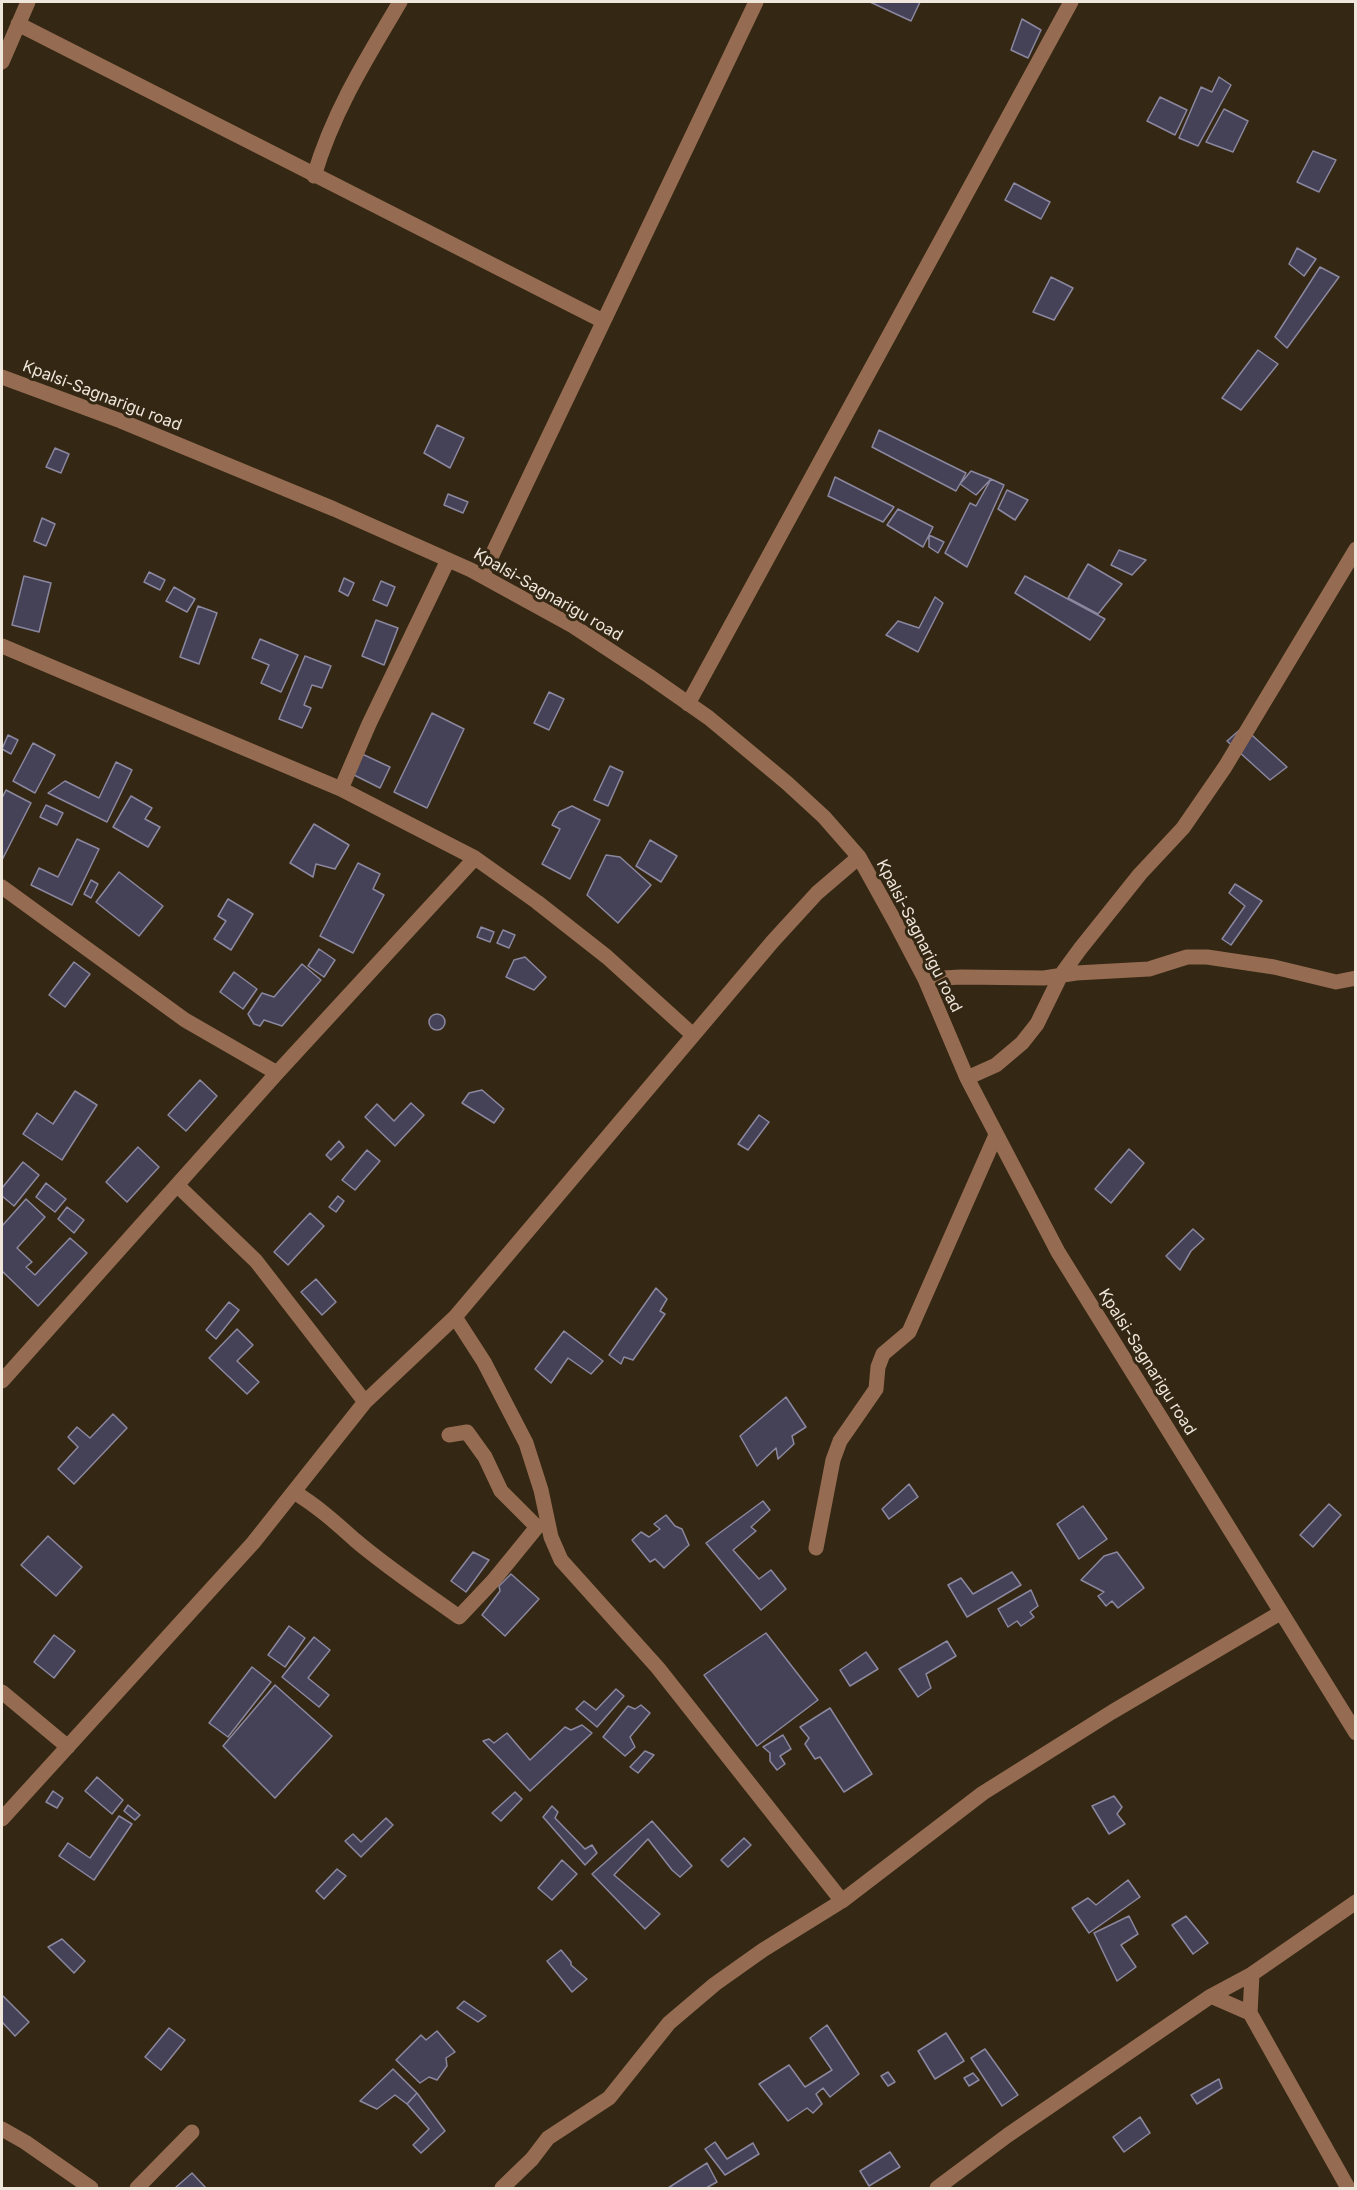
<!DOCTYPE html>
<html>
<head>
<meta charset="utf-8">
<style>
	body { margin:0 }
	#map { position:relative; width:1357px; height:2190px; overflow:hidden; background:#342714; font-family:Inter,sans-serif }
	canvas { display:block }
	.frame { position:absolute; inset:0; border:3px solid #efe7db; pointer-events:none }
</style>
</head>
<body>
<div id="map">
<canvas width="1357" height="2190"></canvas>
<div class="frame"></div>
</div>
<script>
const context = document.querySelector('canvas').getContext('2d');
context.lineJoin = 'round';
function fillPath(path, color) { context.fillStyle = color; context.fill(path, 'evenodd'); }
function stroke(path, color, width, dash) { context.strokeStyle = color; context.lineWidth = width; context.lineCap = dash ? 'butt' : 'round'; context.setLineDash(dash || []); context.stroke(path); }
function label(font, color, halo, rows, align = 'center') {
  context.font = font + ' Inter,sans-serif'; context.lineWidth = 6; context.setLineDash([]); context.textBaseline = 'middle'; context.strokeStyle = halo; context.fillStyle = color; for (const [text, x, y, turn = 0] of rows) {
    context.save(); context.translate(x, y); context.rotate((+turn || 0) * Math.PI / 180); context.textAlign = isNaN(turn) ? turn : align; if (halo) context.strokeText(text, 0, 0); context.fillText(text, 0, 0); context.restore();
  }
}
const building = new Path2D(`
	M870,2H920L911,21Z
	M1022,19L1041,30L1028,58L1011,50Z
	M1219,77L1231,85L1198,146L1179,138L1201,87L1212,92Z
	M1160,97L1187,110L1175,135L1147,121Z
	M1224,109L1248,121L1233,152L1206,142Z
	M1313,151L1336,160L1319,192L1297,182Z
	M1014,183L1050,202L1041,219L1005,200Z
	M1297,248L1316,259L1304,276L1289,264Z
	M1320,267L1339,277L1287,348L1275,337Z
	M1051,277L1073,288L1054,320L1033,312Z
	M1258,350L1278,364L1241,410L1222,398Z
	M437,425L464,438L450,468L424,453Z
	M879,430L966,473L956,491L872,447Z
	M55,448L69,454L61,473L46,467Z
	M971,471L991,479L976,495L960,484Z
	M835,477L894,507L883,522L828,496Z
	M991,479L1004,485L967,567L945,553L970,503L976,506Z
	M1007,490L1028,500L1015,520L998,509Z
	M448,494L468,502L463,513L444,505Z
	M898,509L933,527L923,547L887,525Z
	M42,518L55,524L46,546L34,541Z
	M929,535L944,542L938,553L929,547Z
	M1119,550L1146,560L1132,575L1111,565Z
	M1088,564L1122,584L1098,614L1068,598Z
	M149,572L165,580L160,590L144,582Z
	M24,576L51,583L39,632L12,625Z
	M1025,576L1105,619L1090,640L1015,593Z
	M344,578L354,583L348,596L339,591Z
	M381,581L395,587L387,606L373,600Z
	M174,587L195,599L187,612L166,601Z
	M935,597L943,603L918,652L886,635L898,621L919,628Z
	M198,606L217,613L199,664L180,657Z
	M376,620L398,628L384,665L362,656Z
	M260,639L298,655L281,692L261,683L269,665L252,658Z
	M305,656L331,666L322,688L312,685L304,705L311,708L302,728L279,719Z
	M549,692L564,699L549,730L534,723Z
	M432,713L464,729L427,808L394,792Z
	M1243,727L1287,767L1270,780L1227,741Z
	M8,735L18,740L11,754L2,749Z
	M33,743L55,755L35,793L13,781Z
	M362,754L390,767L380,788L352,774Z
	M116,762L132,770L107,822L48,793L65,781L99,798Z
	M610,766L623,772L608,806L594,800Z
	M6,790L31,803L2,860V798Z
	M131,796L152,808L145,819L160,827L148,847L113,827Z
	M46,805L63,813L57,825L40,817Z
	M572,806L600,820L570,879L542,864L560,829L552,825L559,812Z
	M314,824L349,845L335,869L316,864L313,877L290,863Z
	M77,839L99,849L72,905L31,885L39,868L58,877Z
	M650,840L677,856L661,882L636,866Z
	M606,855L620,857L651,885L618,923L587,895Z
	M358,863L380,874L373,889L384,895L353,953L320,936Z
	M119,872L163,906L139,936L96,902Z
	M91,880L98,884L91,898L84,894Z
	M1235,884L1262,901L1231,945L1222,939L1245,906L1229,893Z
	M228,899L253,914L231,950L214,939L226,921L218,916Z
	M481,927L494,932L490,942L477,937Z
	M503,930L515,935L509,948L497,943Z
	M319,949L335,960L324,977L308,966Z
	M525,957L546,977L534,990L506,977L514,960Z
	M74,962L90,974L65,1007L49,995Z
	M302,964L321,980L282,1026L264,1020L260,1026L254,1024L248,1014L262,993L274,997Z
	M234,972L257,989L243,1009L220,992Z
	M429 1022a8 8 0 1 1 16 0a8 8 0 1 1-16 0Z
	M200,1080L217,1096L186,1131L168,1115Z
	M482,1090L504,1109L494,1123L462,1103L469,1093Z
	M75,1091L97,1105L62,1160L23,1134L37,1113L53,1124Z
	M411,1103L424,1115L395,1146L365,1117L377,1104L394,1121Z
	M759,1115L769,1122L748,1150L738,1144Z
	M339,1141L344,1147L331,1160L326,1155Z
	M138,1147L159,1167L127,1202L106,1182Z
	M1129,1149L1144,1163L1111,1203L1095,1189Z
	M367,1150L380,1161L355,1190L342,1180Z
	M23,1162L39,1175L14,1206L2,1196V1188Z
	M46,1183L66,1199L55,1212L36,1197Z
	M338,1196L344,1201L336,1212L329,1207Z
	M26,1199L45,1217L17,1248L32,1262L26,1267L35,1275L70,1238L87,1253L38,1306L2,1271V1226Z
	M67,1207L84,1220L74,1233L58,1219Z
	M310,1213L324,1226L288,1265L274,1252Z
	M1193,1229L1204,1239L1191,1251L1180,1270L1166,1256Z
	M316,1279L336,1302L322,1315L301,1292Z
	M656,1288L667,1299L660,1311L665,1314L633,1360L624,1357L621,1364L609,1355Z
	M229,1302L239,1310L216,1339L206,1330Z
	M237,1329L253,1345L237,1361L259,1382L247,1394L209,1358Z
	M564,1331L603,1361L591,1374L568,1358L551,1383L535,1369Z
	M786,1397L806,1427L792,1436L794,1444L778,1459L776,1448L757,1466L740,1436Z
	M113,1414L127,1428L74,1484L58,1469L78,1447L68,1437L77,1427L90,1438Z
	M909,1484L918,1497L889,1519L882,1509Z
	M763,1501L770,1510L751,1527L756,1531L733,1550L759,1579L771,1570L786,1589L761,1610L706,1543Z
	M1329,1504L1341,1515L1313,1547L1300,1535Z
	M1083,1506L1107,1539L1079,1559L1057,1524Z
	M666,1515L675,1526L682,1529L689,1545L664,1568L655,1559L650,1562L632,1540L641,1532L649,1537L660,1529L654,1524Z
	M48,1536L82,1567L56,1596L21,1565Z
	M473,1552L489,1560L466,1592L451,1581Z
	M1117,1552L1144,1588L1118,1608L1112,1601L1106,1606L1098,1596L1104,1592L1081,1580L1104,1556Z
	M1012,1572L1021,1585L967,1617L948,1585L961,1578L973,1594Z
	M511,1574L539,1599L505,1636L482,1615L500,1591L499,1586Z
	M1031,1590L1038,1606L1030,1612L1034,1617L1021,1626L1017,1621L1008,1627L998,1609Z
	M289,1626L305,1638L285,1667L268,1655Z
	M766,1633L818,1700L757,1746L704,1675Z
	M54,1635L75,1651L54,1678L34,1662Z
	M314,1637L330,1650L308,1678L329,1695L319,1707L282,1677Z
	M947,1641L956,1656L926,1674L931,1688L918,1697L899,1669Z
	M866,1652L878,1669L850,1686L840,1670Z
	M252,1667L271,1682L228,1737L209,1723Z
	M275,1685L332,1736L275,1798L223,1746Z
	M616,1689L624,1696L597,1727L576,1709L584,1701L596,1710Z
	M641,1705L650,1713L630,1737L635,1747L625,1756L603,1737L628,1706L635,1709Z
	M830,1708L872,1774L844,1792L820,1757L815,1759L805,1744L809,1738L800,1727Z
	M582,1725L592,1733L530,1791L483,1741L489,1739L494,1743L507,1733L530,1760L565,1727L571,1730Z
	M783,1735L791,1749L780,1756L785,1764L777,1770L770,1761V1753L763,1747Z
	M645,1751L654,1755L638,1773L630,1767Z
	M97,1777L123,1800L112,1814L85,1791Z
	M53,1791L63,1798L57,1808L46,1802Z
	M515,1792L522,1799L501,1821L492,1813Z
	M1114,1796L1122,1807L1117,1814L1125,1824L1109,1834L1092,1806Z
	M128,1805L140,1815L135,1820L124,1811Z
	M552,1806L558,1812L555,1818L585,1849L592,1845L597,1853L585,1865L543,1817Z
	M119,1816L132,1824L94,1880L59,1856L68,1843L90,1858Z
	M386,1818L393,1825L361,1857L345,1841L353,1834L361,1842Z
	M652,1821L692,1866L680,1877L672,1870L648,1839L614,1875L660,1914L645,1929L592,1874Z
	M744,1838L751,1845L728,1867L721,1860Z
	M562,1860L577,1874L552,1900L538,1888Z
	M337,1869L346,1876L324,1899L316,1891Z
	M1128,1880L1140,1897L1089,1933L1072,1908L1088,1898L1096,1905Z
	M1129,1916L1138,1934L1121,1945L1136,1967L1117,1981L1094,1933Z
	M1186,1916L1208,1943L1193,1954L1172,1925Z
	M62,1939L85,1961L74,1973L48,1947Z
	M561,1950L571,1962V1965L587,1979L572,1992L547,1961Z
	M2,1995L29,2022L15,2036L2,2022Z
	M464,2001L486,2016L478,2022L457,2008Z
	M827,2025L859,2074L830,2097L823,2088L816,2094L822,2104L813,2113L807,2108L788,2121L759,2084L789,2065L805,2087L832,2070L810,2038Z
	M169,2028L185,2040L161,2070L145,2057Z
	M437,2031L455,2052L446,2058L447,2066L437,2080L429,2077L420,2083L396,2060L421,2035L426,2040Z
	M946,2033L964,2061L935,2079L918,2051Z
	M985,2049L1018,2095L1002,2106L971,2058Z
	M393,2069L417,2093L407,2104L395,2095L377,2109L360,2101Z
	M888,2072L895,2082L888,2086L881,2076Z
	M973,2073L979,2080L969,2086L964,2078Z
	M1219,2079L1222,2088L1197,2104L1191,2095Z
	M417,2093L445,2131L421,2153L413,2145L429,2129L407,2104Z
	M1140,2117L1150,2133L1124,2152L1113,2137Z
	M715,2142L727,2159L753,2143L759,2154L725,2175L705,2149Z
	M890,2152L900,2167L869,2186L860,2171Z
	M707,2163L717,2182L706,2188H668Z
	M192,2173L206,2188H175Z`);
fillPath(building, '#454157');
stroke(building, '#8a879f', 1.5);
stroke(new Path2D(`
	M18,24L603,321
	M2,62L28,2
	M314,176C333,112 366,59 400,2
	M2,377L121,421L334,509L471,570L573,626L649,676L709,718L787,783L824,817L859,857L894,920L925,979L967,1078L1058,1252L1356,1733
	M482,576L756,2
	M2,646L341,789L475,858L537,902L607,957L693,1035
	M688,704L1071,2
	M341,789L369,724L448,560
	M2,887L185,1020L277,1073
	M925,979L961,977L1044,978L1076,973L1149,969L1187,957H1207L1274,967L1336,982L1356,978
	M967,1078L996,1065L1022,1043L1037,1024L1061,975L1080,949L1140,874L1183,828L1225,767L1356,549
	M177,1185L256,1261L365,1402
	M455,1317L484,1362L526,1443L541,1490L551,1537L561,1560L658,1668L842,1901
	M2,1381L277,1073L475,858
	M294,1492C317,1506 335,1522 355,1540C388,1568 424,1592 459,1617L493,1581L537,1527L501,1491L485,1457L467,1432L449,1435
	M816,1548L833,1460L840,1441L876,1389L878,1367L883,1354L909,1332L996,1135
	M2,1692L68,1747
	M2,1819L253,1543L365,1402L455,1317L773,941L817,893L859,857
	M1211,1996L1250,2013L1348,2188
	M1250,2013L1252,1974
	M2,2129L25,2142L91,2188
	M137,2188L192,2132
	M502,2188L532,2159L548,2138L609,2098L669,2023L715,1984L763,1950L842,1901L983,1793L1112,1712L1280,1613
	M937,2188L1008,2135L1211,1996L1252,1974L1356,1902`), '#956c51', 15);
label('16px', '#efe7db', '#342714', [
	["Kpalsi-Sagnarigu road",102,396,21],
	["Kpalsi-Sagnarigu road",548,595,30],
	["Kpalsi-Sagnarigu road",919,936,63],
	["Kpalsi-Sagnarigu road",1147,1362,58]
]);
</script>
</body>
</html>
